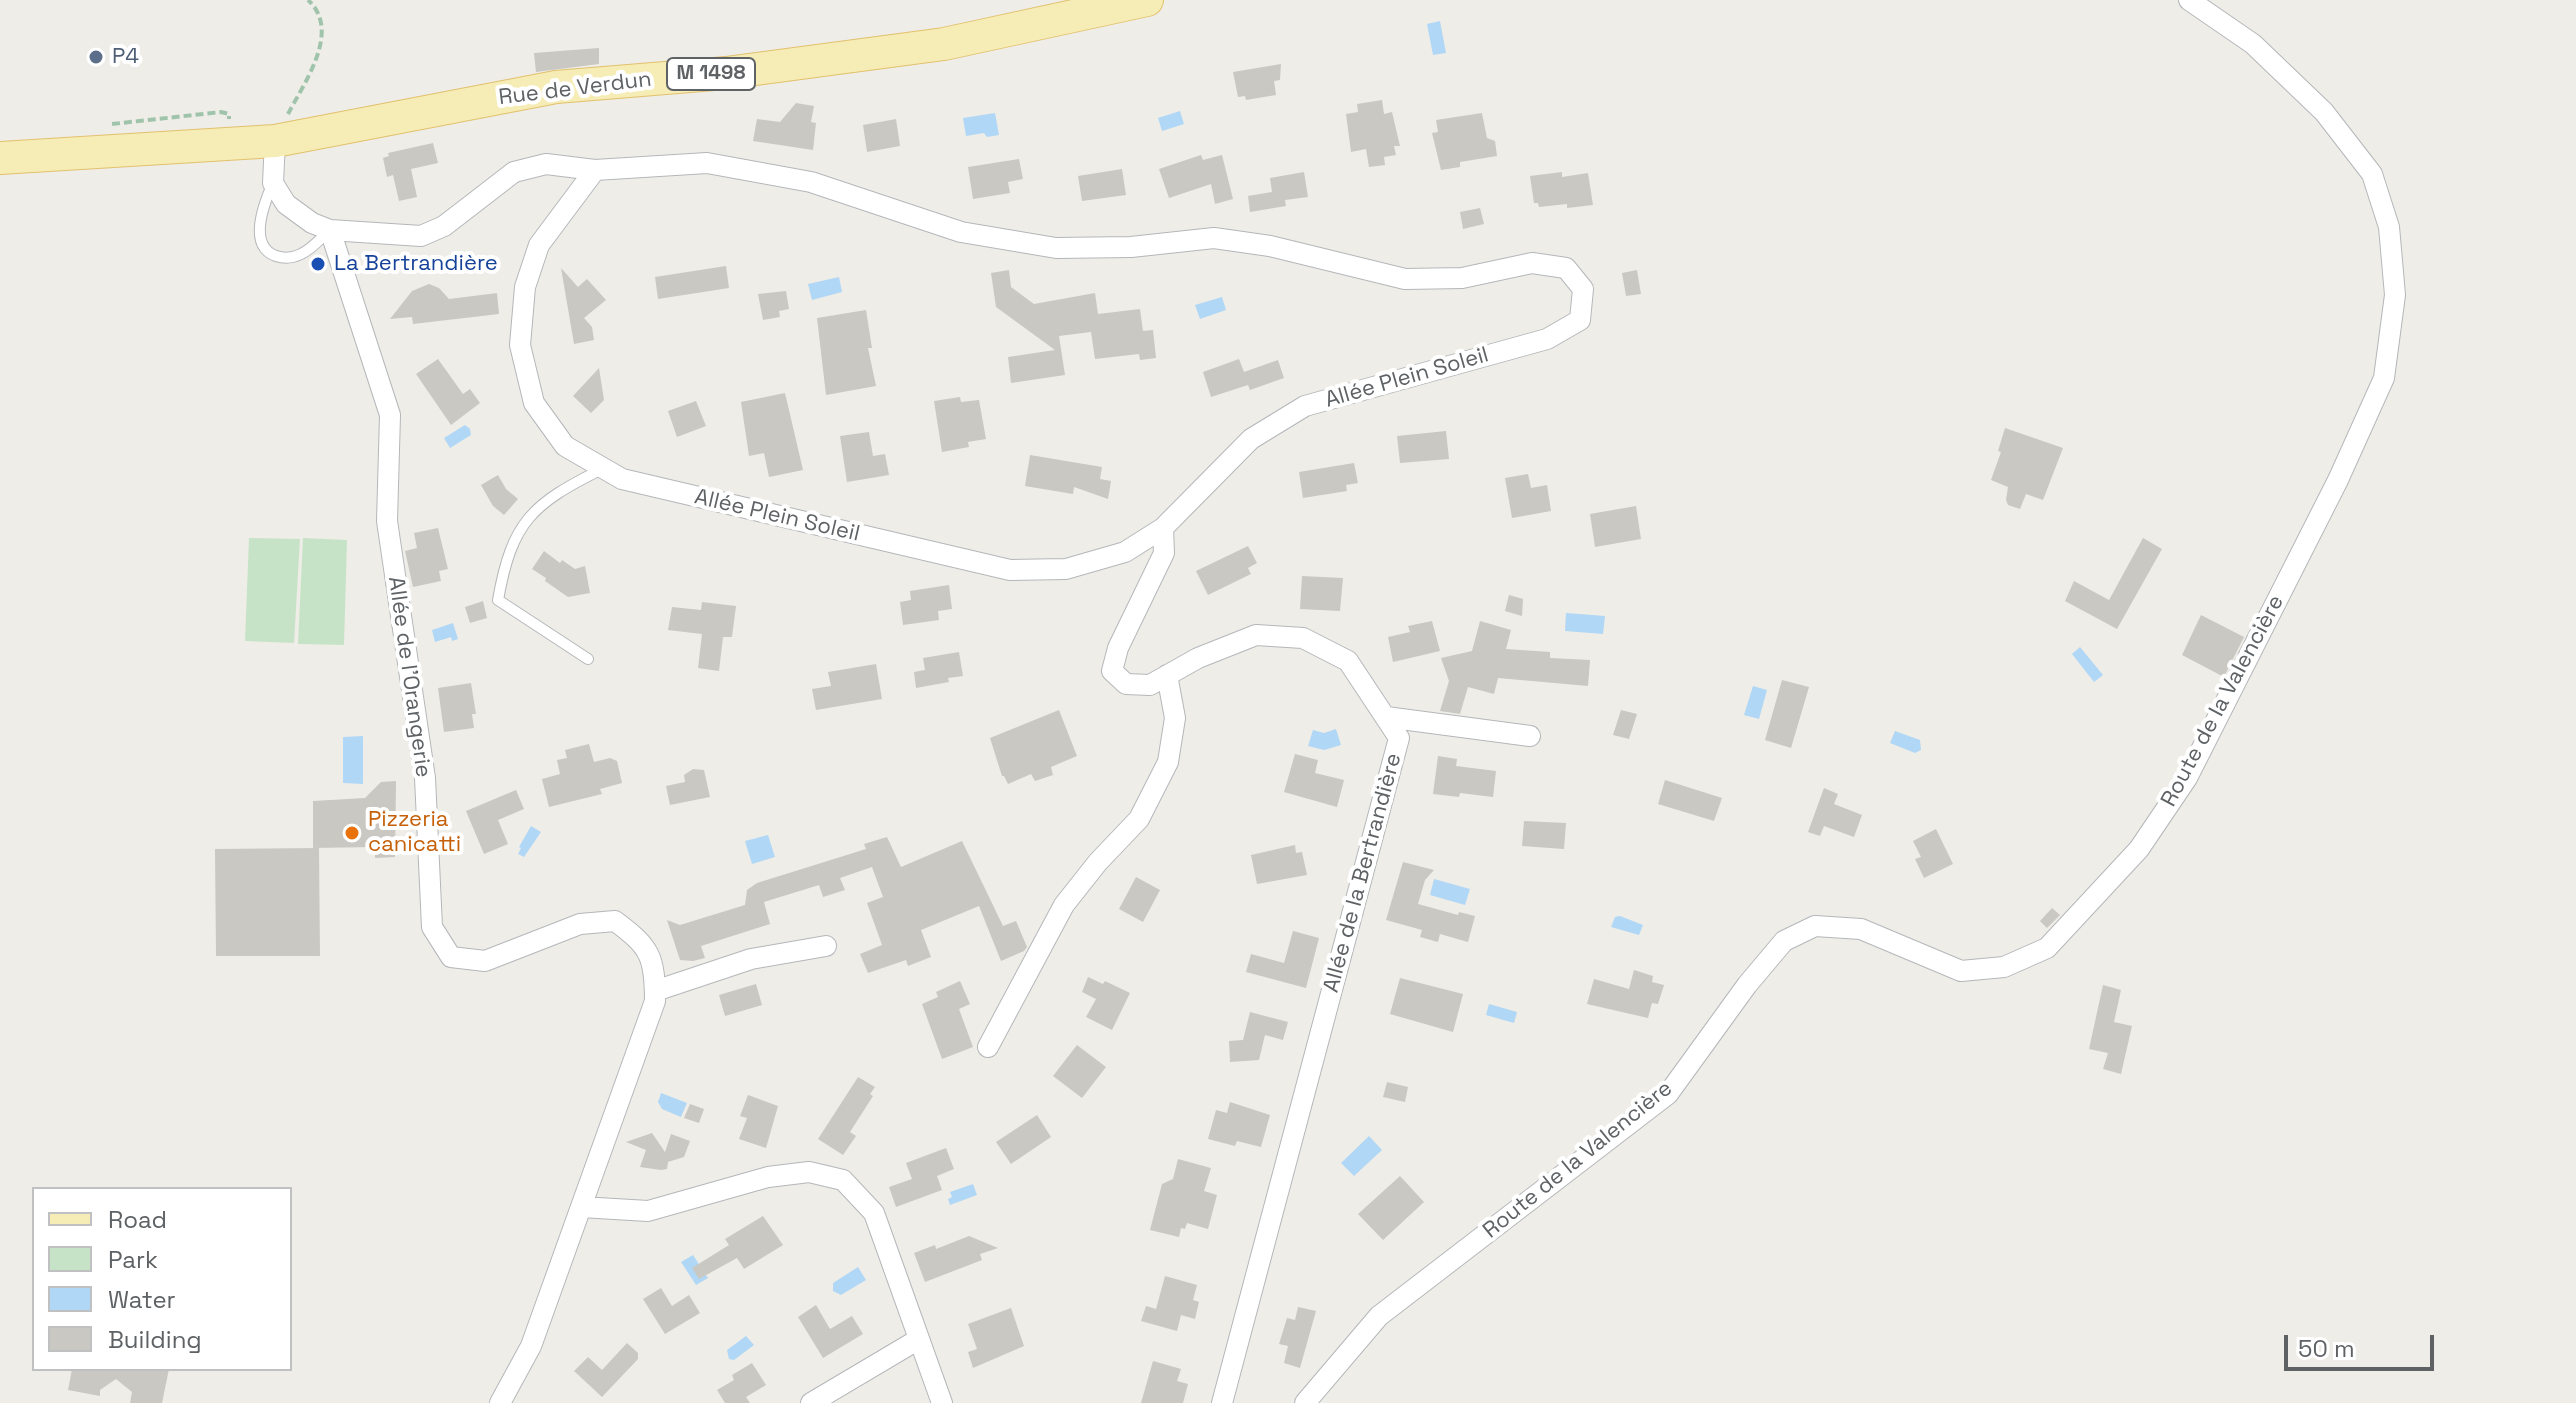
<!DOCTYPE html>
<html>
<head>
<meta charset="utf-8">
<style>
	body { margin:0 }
	#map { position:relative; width:2576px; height:1403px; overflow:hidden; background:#efede7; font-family:"Space Grotesk",sans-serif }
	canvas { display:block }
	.legend { position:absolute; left:32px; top:1187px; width:260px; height:184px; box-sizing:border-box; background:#fff; border:2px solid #bfc0c1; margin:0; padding:10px 14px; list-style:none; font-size:24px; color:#5e6265 }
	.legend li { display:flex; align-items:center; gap:16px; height:40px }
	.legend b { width:40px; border:2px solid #bfc0c1 }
	.scale { position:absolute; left:2284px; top:1335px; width:150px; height:36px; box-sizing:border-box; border:4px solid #5e6265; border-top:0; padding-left:10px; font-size:24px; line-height:28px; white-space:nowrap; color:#5e6265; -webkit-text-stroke:6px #fff; paint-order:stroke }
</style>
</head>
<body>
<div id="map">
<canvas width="2576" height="1403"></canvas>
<ul class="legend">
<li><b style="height:10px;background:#f6ecb5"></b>Road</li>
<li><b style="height:22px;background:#c7e3c7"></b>Park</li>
<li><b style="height:22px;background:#b0d7f6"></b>Water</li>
<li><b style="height:22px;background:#cac8c3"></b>Building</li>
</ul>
<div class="scale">50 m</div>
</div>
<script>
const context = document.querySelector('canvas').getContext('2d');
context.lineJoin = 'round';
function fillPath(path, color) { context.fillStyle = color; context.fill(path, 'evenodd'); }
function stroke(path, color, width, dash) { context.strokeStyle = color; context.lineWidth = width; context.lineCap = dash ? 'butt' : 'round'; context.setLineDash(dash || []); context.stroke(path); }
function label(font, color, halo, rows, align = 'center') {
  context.font = font + ' "Space Grotesk",sans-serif'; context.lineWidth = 8; context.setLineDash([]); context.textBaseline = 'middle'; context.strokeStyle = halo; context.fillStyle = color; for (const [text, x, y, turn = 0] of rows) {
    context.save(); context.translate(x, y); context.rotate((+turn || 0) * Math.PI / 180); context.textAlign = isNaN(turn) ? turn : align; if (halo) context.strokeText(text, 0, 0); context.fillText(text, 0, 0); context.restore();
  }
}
fillPath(new Path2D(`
	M249,538L300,539L294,643L245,641Z
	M303,538L347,540L344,645L298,644Z`), '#c7e3c7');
fillPath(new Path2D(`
	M1440,21L1446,53L1433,55L1427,24Z
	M1180,111L1184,124L1162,131L1158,118Z
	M995,113L999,135L987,137L984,133L966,136L963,118Z
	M839,277L842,292L812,300L808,284Z
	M1222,297L1226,310L1200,319L1195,305Z
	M465,425L470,429L471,435L450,448L444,438Z
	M1566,613L1605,616L1603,634L1565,631Z
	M453,623L458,639L452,641L451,637L435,642L432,630Z
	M2080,647L2103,675L2094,682L2072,654Z
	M1753,686L1767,690L1759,719L1744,715Z
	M1336,729L1341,745L1324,750L1308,746L1313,730L1324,733Z
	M1895,731L1920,740L1921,750L1915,753L1890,743Z
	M363,736V784L343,783V737Z
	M531,826L541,832L524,857L518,854L521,848L519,847Z
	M768,835L775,857L752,864L745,841Z
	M1434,879L1470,889L1465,905L1430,895Z
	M1620,916L1643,925L1639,935L1611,927L1615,917Z
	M1489,1004L1517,1012L1514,1023L1486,1015Z
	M661,1093L687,1103L681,1117L662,1109L658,1102Z
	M1369,1136L1382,1150L1354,1176L1341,1163Z
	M973,1184L977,1195L950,1205L948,1199L952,1197L950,1192Z
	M693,1255L708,1278L696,1285L681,1262Z
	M858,1267L866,1280L841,1295L833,1291V1283Z
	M746,1336L754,1345L734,1360L729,1359L727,1350Z`), '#b0d7f6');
fillPath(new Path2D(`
	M599,48V64L536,72L534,53Z
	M1281,64L1280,80L1274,81L1276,95L1246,100L1245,96L1238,97L1233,72Z
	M1382,100L1384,114L1392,112L1400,146H1394L1396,155L1384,157L1385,165L1369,167L1366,149L1351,152L1346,114L1358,112L1357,104Z
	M796,103L814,106L811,122L816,123L813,150L753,141L757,119L780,122Z
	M1482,113L1487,138L1495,141L1497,156L1460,162V167L1441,170L1432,133L1438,132L1436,120Z
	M896,119L900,146L867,152L863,125Z
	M433,143L438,163L411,169L417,197L399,201L393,175L387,177L383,158L389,156L388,153Z
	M1201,155L1203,160L1222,155L1233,199L1215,204L1211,184L1169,198L1159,169Z
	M1019,159L1023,179L1008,182L1010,193L973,199L968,167Z
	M1122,169L1126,195L1082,201L1078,176Z
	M1304,172L1308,197L1285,200L1286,206L1250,212L1248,196L1272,192L1270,178Z
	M1562,172V177L1588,173L1593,205L1567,208V204L1539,207L1538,203H1534L1530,176Z
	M1480,208L1484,224L1463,229L1460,212Z
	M726,266L729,288L658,299L655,277Z
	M561,268L578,287L587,279L606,300L584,318L592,327L594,340L574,344Z
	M1009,270L1011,287L1034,304L1095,293L1098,314L1140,309L1143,331L1153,330L1156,358L1140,360L1139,354L1095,359L1091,332L1059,336L1065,375L1011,383L1008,357L1055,350L996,307L991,273Z
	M1637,270L1641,294L1626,296L1622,273Z
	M429,284L439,288L449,299L497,293L499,314L413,324L412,317L390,319L412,291Z
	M786,291L789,309L779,311L780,317L763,320L758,294Z
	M866,310L872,348H868L876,386L826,395L817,318Z
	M438,359L463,394L470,389L480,403L451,425L416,374Z
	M1239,359L1244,372L1278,360L1284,378L1250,390L1248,385L1211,397L1203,372Z
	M599,368L604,400L591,413L573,396Z
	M785,393L803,470L769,477L764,453L749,456L741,402Z
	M960,397L961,402L979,400L986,439L968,442L969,447L942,452L934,401Z
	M696,401L706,426L677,437L668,411Z
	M2005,428L2063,448L2043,500L2026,494L2020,509L2008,505L2006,500L2008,487L1991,480L2001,452L1998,451Z
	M1446,431L1449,459L1400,463L1397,436Z
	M869,432L873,456L885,454L889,475L847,482L840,436Z
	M1030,455L1102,467L1100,479L1111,481L1108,499L1074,487L1073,494L1025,486Z
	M1354,463L1358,483L1346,485L1347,491L1303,498L1299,472Z
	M1528,474L1531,488L1547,485L1551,511L1512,518L1505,478Z
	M498,475L506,489L518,499L504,515L493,506L481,485Z
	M1636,506L1641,539L1595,547L1590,514Z
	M438,528L448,569L439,571L441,581L413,587L405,551L417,548L414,533Z
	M2143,538L2162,549L2117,629L2065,601L2074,581L2109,600Z
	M1248,546L1257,563L1248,568L1251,574L1208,595L1196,571Z
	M544,551L560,563L562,560L575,569L585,566L590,593L568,597L545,581L546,578L532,569Z
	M1302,576L1343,578L1340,611L1300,609Z
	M949,585L952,609L938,611L939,620L903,625L900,602L911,600L910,591Z
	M1509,595L1523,599L1522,616L1505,611Z
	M483,601L487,618L470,623L465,607Z
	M702,602L736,606L732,637H723L719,671L698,668L702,634L668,630L672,607L701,610Z
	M2201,615L2244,637L2224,677L2182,655Z
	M1432,621L1440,651L1393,662L1388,637L1410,632L1408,626Z
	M1480,621L1511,630L1506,649L1550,652V658L1590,660L1588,686L1498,678L1494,694L1468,687L1460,714L1440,711L1449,681L1441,658L1472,651Z
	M959,652L963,676L948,678L949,682L916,688L914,672L925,670L923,658Z
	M876,664L882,699L816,710L812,689L831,686L828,672Z
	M1782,680L1809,687L1791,748L1765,740Z
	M471,683L476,714H472L474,728L444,732L438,688Z
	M1059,710L1077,756L1051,767L1053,775L1035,781L1031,774L1008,784L1004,776H1002L990,738Z
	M1621,710L1637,714L1629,739L1613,735Z
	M589,744L594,762L610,758L617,761L622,783L600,789L602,794L549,807L542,779L560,774L557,760L567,758L565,750Z
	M1295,754L1318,760L1315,773L1344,780L1337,807L1284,792Z
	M1438,756L1457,759L1456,766L1496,771L1493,797L1460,793L1459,797L1433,794Z
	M693,769L704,770L710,797L670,805L666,786L685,782L684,775Z
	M1665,780L1722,798L1714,821L1658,804Z
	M396,781L395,857L375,858V847L313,848V801L365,798L381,782Z
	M1824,788L1838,794L1834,804L1862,815L1854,837L1824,826L1820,836L1808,832Z
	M516,790L524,809L498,820L508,844L484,854L466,811Z
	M1524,821L1566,823L1564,849L1522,846Z
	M1936,829L1953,864L1924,878L1915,859L1921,857L1913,841Z
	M887,837L901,867L962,841L1003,926L1016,921L1027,947L1024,951L1001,961L979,906L921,930L931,957L908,966L906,960L868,973L860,954L882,945L867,903L883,897L872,867L840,878L845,890L823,897L819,885L764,902L770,924L701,946L705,958L693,961L680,960L667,920L680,925L745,905L747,890L757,883L866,849L864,844Z
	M1295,845L1296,853L1302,852L1307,875L1257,884L1251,855Z
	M319,848L320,956H216L215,849Z
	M1403,862L1434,870L1425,880L1418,904L1458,915L1459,912L1475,916L1468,942L1440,934L1438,942L1420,937L1422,930L1386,920Z
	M1136,877L1160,890L1143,922L1119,909Z
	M2052,908L2060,915L2047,928L2040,921Z
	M1293,931L1319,938L1306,988L1246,972L1251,954L1284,963Z
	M1634,970L1653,976L1652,982L1664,985L1658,1004L1652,1003L1648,1018L1587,1004L1594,979L1629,989Z
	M1088,977L1103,984L1105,981L1130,993L1112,1030L1086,1017L1096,999L1082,992Z
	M1400,978L1463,994L1453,1032L1390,1014Z
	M960,981L970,1004L959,1009L973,1047L942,1059L922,1004L938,997L936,992Z
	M756,984L762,1005L725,1016L719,995Z
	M2103,985L2121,990L2114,1022L2132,1026L2121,1074L2103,1069L2108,1053L2089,1049Z
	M1250,1012L1288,1022L1283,1040L1265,1035L1259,1060L1230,1062L1229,1041L1243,1040Z
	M1077,1045L1106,1067L1082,1098L1053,1076Z
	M858,1077L875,1087L870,1094L873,1096L850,1132L856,1136L843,1155L818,1139Z
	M1387,1082L1408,1087L1405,1102L1383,1097Z
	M748,1095L778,1106L766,1148L739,1139L747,1118L740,1116Z
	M1230,1102L1270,1115L1261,1147L1237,1141L1235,1146L1208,1139L1216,1110L1227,1113Z
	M690,1104L704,1109L699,1123L684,1118Z
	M1037,1115L1051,1137L1011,1164L996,1142Z
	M652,1133L665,1152L671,1134L690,1141L684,1157L668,1162L667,1169L661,1170L640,1167L646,1150L626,1142Z
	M946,1148L954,1169L937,1176L942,1190L896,1207L889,1187L912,1179L906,1163Z
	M1178,1159L1211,1168L1204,1191L1217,1195L1208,1229L1187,1223L1185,1229L1181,1228L1179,1237L1150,1230L1162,1184L1173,1179Z
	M1400,1176L1424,1202L1383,1240L1358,1214Z
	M763,1216L783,1245L744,1269L737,1258L699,1279L692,1268L729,1245L725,1239Z
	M969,1236L998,1248L980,1254L982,1260L925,1282L914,1253L935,1245L936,1249Z
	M1165,1276L1197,1285L1193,1300L1199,1302L1195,1319L1181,1315L1177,1331L1141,1321L1146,1306L1156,1309Z
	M661,1288L672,1306L689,1295L700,1313L665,1334L643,1299Z
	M816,1305L830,1329L852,1316L863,1334L823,1358L798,1317Z
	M1298,1307L1316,1311L1300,1368L1284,1363L1288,1346L1279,1344L1287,1318L1295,1320Z
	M1011,1308L1024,1346L973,1368L968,1352L977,1349L968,1324Z
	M627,1343L638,1353V1359L602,1397L574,1371L588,1357L602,1370Z
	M1153,1361L1181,1369L1177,1381L1188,1384L1183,1403H1141Z
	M752,1363L766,1385L746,1397L750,1403H725L717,1390L734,1380L732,1375Z
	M72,1369H169L162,1403H130L132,1392L116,1379L100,1390V1396L68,1390Z`), '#cac8c3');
const lane = new Path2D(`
	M273,183C264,203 247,246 276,256C285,259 293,258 301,254C312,249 321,238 330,230
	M588,659L498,600C512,521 532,504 602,469`);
const street = new Path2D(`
	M275,141L273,183L286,204L312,223L330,230L421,236L444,226L514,172L546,164L595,170L707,163L811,182L961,232L1056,248L1131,247L1214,238L1270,246L1405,279L1462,278L1532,263L1566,268L1583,289L1580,320L1547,339L1305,406L1251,439L1163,528L1125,552L1066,569L1010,570L622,479L565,446L534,403L520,345L525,287L539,245L595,170
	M330,230L390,415L387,521L425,778L432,927L451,957L485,961L580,924L615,921C650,947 655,956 655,1001L531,1346L500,1403
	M1163,528L1164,553L1118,648L1112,671L1126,684L1150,685L1198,658L1256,635L1303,638L1348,661L1399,738L1222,1403
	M1386,717L1530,736
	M655,991L751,959L826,946
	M988,1047L1064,905L1098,862L1139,819L1168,762L1175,718L1167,675
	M581,1207L648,1211L768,1177L809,1172L843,1180L874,1213L942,1403
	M811,1403L919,1339
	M1305,1403L1379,1316L1668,1094L1747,985L1784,941L1815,926L1861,929L1961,971L2004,967L2047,948L2139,849L2187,778L2338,480L2384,378L2395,295L2389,227L2372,174L2324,112L2253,44L2189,0`);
const primary = new Path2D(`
	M0,158L275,141L556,87L726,73L944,44L1147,0`);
stroke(lane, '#b4b7ba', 12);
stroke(street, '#b4b7ba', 22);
stroke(primary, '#e2c16d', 34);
stroke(new Path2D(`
	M288,114C304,83 342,31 308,0
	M112,124L221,112L229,114V119`), '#a0c4ab', 4, [8, 4]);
stroke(lane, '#fff', 10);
stroke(street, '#fff', 20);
stroke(primary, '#f6ecb5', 32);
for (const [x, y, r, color] of [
	[96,57,8,"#5c6f8a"],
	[318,264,8,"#1a4fb4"],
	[352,833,8,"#e8710a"]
]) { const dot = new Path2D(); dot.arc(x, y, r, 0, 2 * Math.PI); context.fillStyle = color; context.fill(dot); stroke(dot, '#fff', 3); }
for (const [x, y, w] of [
	[711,74,88]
]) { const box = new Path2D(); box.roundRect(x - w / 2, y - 16, w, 32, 6); context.fillStyle = '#fff'; context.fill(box); stroke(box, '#5e6265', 2); }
label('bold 20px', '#5e6265', null, [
	["M 1498",711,74]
]);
label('22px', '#4e5e75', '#fff', [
	["P4",112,57]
], 'left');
label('22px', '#5e6265', '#fff', [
	["Rue de Verdun",575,89,-7],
	["Allée Plein Soleil",1407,378,-16],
	["Allée Plein Soleil",777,516,13],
	["Allée de l'Orangerie",409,677,82],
	["Route de la Valencière",2223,701,-62],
	["Allée de la Bertrandière",1363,873,-75],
	["Route de la Valencière",1578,1160,-39]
]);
label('22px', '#164399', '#fff', [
	["La Bertrandière",334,264]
], 'left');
label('22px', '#c56008', '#fff', [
	["Pizzeria",368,820],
	["canicatti",368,845]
], 'left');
</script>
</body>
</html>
